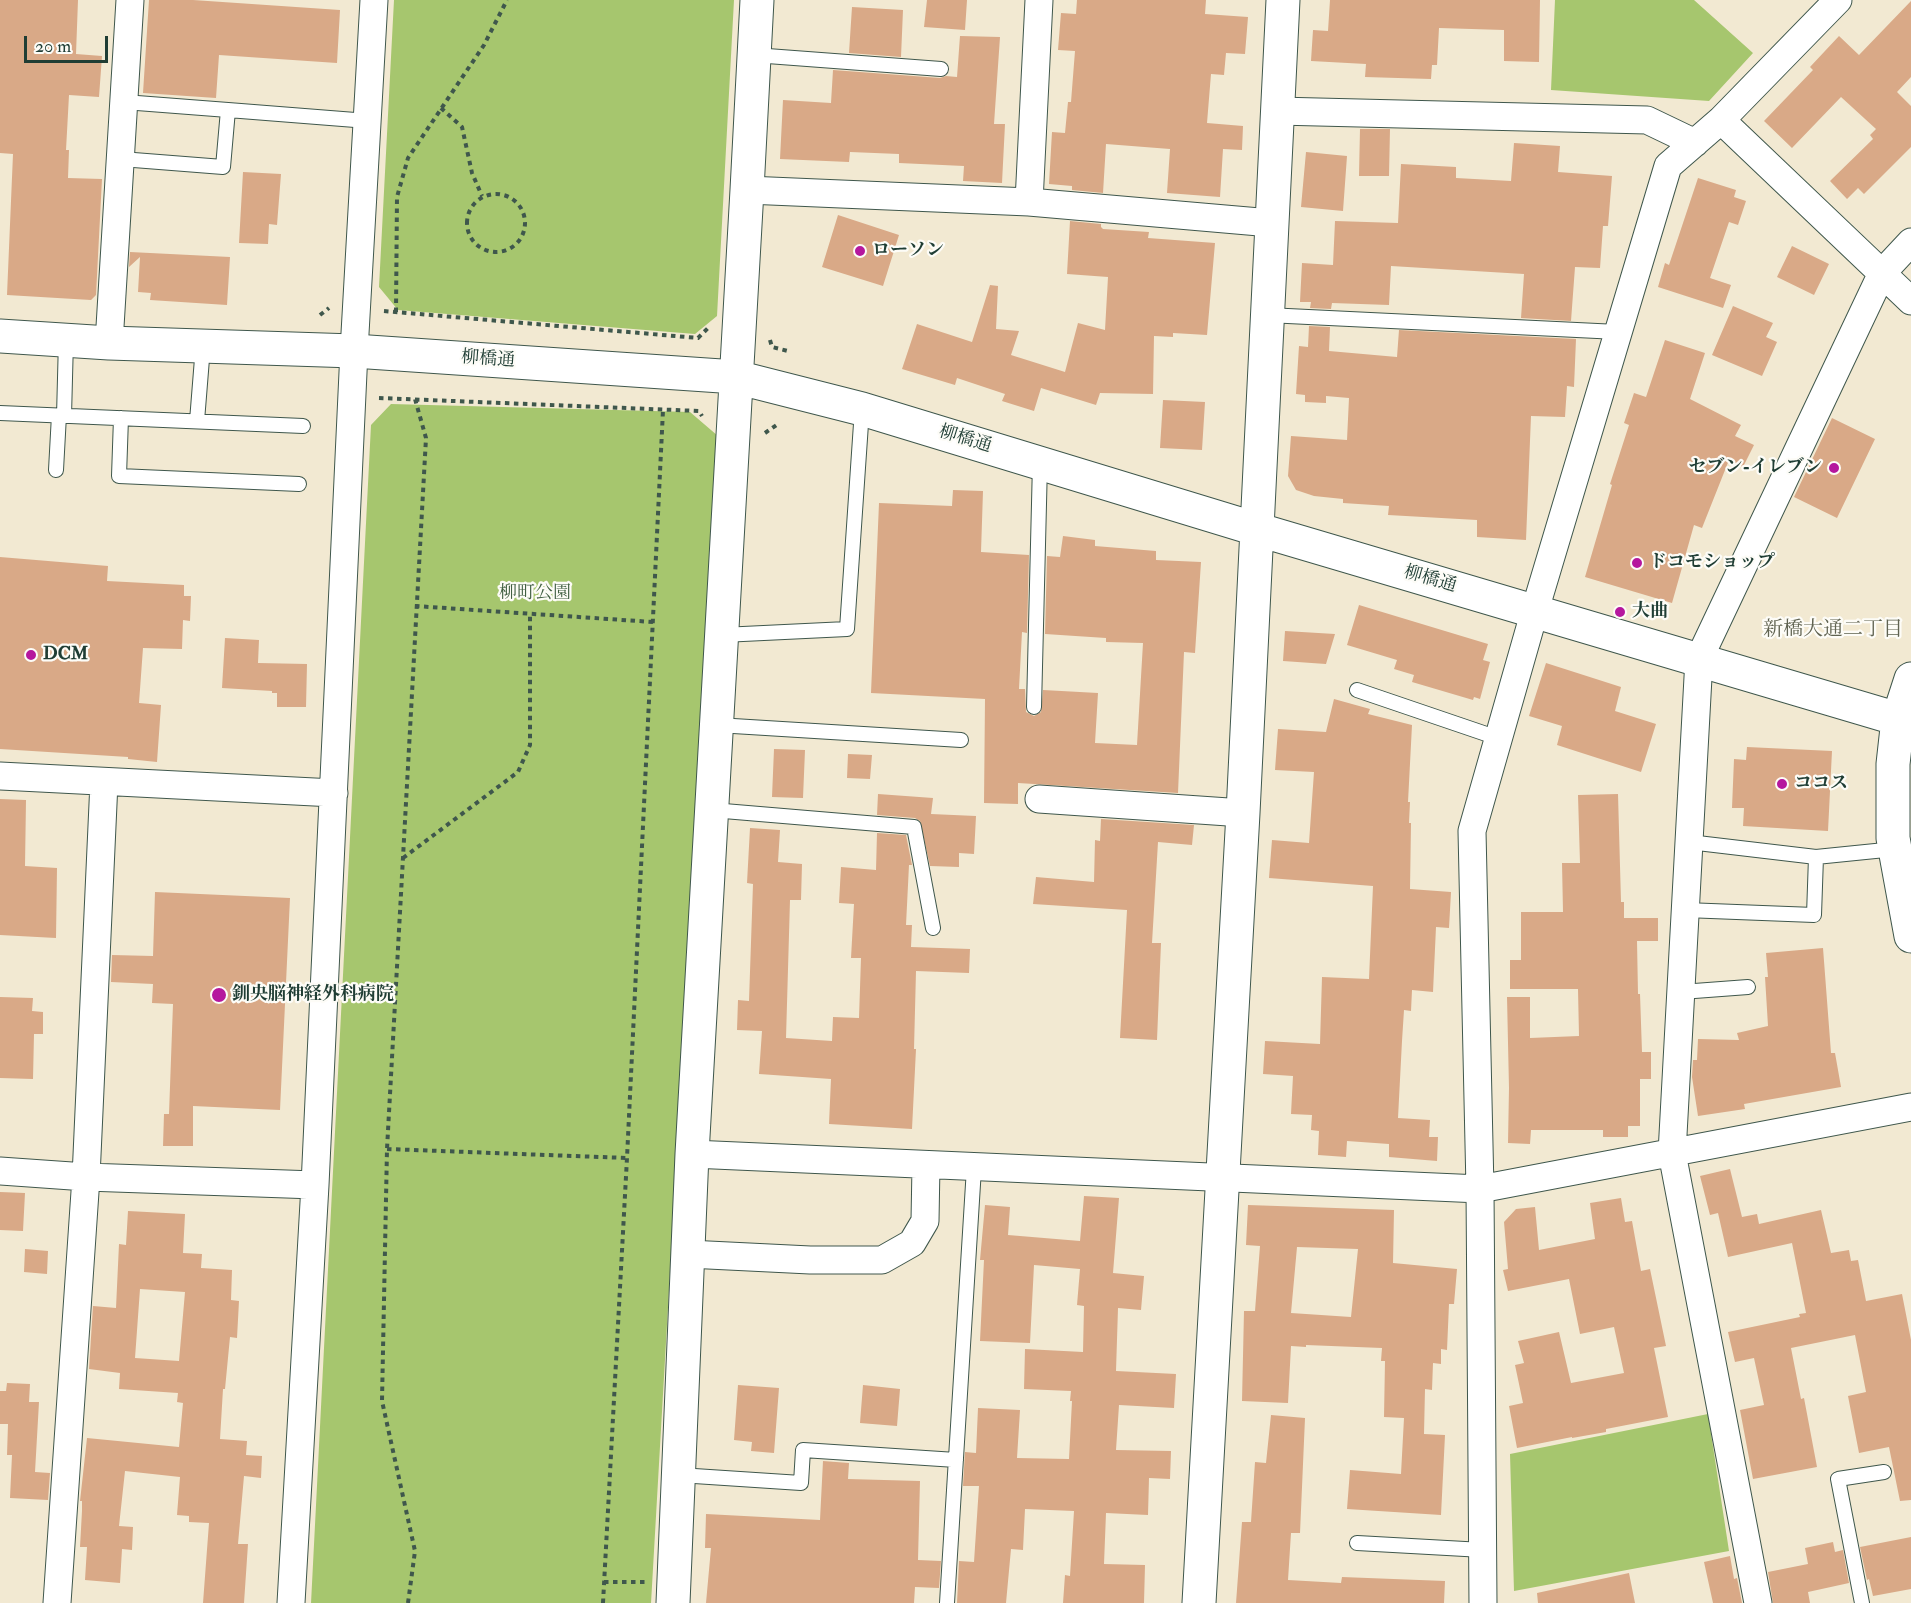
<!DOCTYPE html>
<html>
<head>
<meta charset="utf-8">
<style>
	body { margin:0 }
	#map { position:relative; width:1911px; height:1603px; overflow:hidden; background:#f2e9d2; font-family:"IM FELL Double Pica",serif }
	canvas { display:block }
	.scale { position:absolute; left:24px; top:36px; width:84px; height:27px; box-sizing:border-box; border:3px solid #1f3d34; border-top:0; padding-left:8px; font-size:18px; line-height:21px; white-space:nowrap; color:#1f3d34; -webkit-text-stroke:4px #fdfcf7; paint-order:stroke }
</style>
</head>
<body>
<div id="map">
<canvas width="1911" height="1603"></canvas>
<div class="scale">20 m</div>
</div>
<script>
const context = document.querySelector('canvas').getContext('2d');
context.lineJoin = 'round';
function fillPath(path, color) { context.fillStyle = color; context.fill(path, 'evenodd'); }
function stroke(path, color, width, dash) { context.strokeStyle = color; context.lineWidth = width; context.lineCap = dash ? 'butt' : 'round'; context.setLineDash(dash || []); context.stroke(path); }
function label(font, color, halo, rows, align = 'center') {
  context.font = font + ' "IM FELL Double Pica","Noto Serif JP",serif'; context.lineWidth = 4.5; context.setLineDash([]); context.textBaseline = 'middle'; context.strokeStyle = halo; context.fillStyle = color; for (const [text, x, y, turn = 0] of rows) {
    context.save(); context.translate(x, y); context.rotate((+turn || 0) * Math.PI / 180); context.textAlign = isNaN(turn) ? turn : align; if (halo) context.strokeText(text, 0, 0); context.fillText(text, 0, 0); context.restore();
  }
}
fillPath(new Path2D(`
	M394,0H734L717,316L695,334L398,310L379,287Z
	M1555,0H1694L1753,53L1709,101L1551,90Z
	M391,404L690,412L718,436L651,1603H311L371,425Z
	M1708,1414L1729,1551L1514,1591L1510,1454Z`), '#a6c66e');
fillPath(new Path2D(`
	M0,0H78L76,54L102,56L99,97L69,95L66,150H69L68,178L102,179L96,295L91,300L7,295L13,154L0,153Z
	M149,0H193L340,10L337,63L219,55L216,98L143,93Z
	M927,0H967L965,30L924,27Z
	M1077,0H1206L1205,14L1248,17L1245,54L1226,53L1224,75L1211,74L1207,123L1243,126L1242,150L1223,149L1220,197L1167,193L1170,149L1106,144L1103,193L1072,190V186L1049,184L1052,132L1065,133L1068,102H1071L1075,51L1058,50L1061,13L1076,14Z
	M1330,0H1540L1539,62L1504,61V30L1439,28L1437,65H1432L1431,79L1365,77L1366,64L1311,61L1313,30L1328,31Z
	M1911,1V77L1897,92L1911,106V147L1864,194L1858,188L1847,199L1830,181L1873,139L1870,135L1876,129L1841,97L1792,148L1764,121L1813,70L1810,67L1839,36L1859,55Z
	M852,7L903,10L901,57L849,53Z
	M960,36L1000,37L994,124H1005L1002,183L963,181L964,166L899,163V154L850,152L849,162L780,159L783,100L831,103L833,70L940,78L946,76L957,77Z
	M1360,129H1390L1389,176H1359Z
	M1514,143L1560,146L1558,172L1612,176L1608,226H1603L1600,268L1575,267L1571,321L1521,318L1524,274L1391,266L1389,305L1332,303L1331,309L1310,308L1311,302H1300L1302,263L1333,265L1335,221L1398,223L1401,164L1456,167V178L1511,181Z
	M1306,152L1347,156L1343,211L1301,207Z
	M243,172L281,174L277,225L269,224L268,244L239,243Z
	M1698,178L1736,190L1734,197L1746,201L1738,225L1729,222L1710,278L1731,285L1723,308L1658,287L1665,263L1669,265Z
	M838,215L899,235L883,286L822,267Z
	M1070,221L1101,224V227L1103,229L1149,232L1148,238L1215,243L1207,335L1173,333V337L1154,336L1153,394L1100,393L1096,405L1041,388L1034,411L1002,401L1005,394L957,378L955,385L902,369L917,324L972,342L990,285L998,286L996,329L1019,331L1011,355L1065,372L1078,323L1105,330L1108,277L1067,274Z
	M1792,246L1829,264L1814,295L1777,277Z
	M130,252L230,257L227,305L150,300L151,293L138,292L140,257L129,267Z
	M1733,306L1773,323L1766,337L1777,342L1762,376L1712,355Z
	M1309,326L1330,327L1329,351L1397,357L1399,330L1576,339L1574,387L1567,386L1565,417L1531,416L1526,540L1477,537V520L1388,515L1389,506L1343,503V499L1314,496L1296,490L1288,476L1291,436L1347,440L1349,398L1326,396V403L1305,402V395L1296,394L1299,346L1308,347Z
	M1665,340L1705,353L1690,399L1741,425L1735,436L1754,445L1743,467L1729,460L1702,528L1694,525L1672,603L1585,577L1612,485L1610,484L1629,425L1624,423L1634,393L1646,397Z
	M1163,400L1205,402L1202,450L1160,448Z
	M1832,418L1875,439L1837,518L1794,497Z
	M953,490L983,491L981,552L1029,555L1027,633L1022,632L1019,689H1025L1026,712L1034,716L1041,712L1043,690L1098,693L1095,743L1137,745L1143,643L1106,642V638L1045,634L1047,556L1060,557L1063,536L1095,540V546L1156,551V560L1201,562L1195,653L1184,652L1178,793L1018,783V804L984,803L985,699L871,693L879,503L952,506Z
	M0,557L108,566L107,581L184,585V596H191L190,621L183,620L182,649L143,648L139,703L161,705L157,762L128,759V757L0,749Z
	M1359,605L1488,644L1483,660L1490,662L1480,699L1474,697L1473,700L1412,682L1414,675L1394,669L1397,660L1347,645Z
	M1285,631L1335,634L1326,664L1283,661Z
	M225,638L259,640L258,663L307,664L306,707H277V693H272V691L222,688Z
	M1546,663L1621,687L1615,711L1656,724L1641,772L1557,745L1562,726L1529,716Z
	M1334,699L1370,709L1368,714L1412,725L1408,802H1410L1409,823H1411L1410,889L1451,892L1449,928L1436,927L1433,992L1412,990L1411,1011L1404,1010L1402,1041L1398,1118L1430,1120L1429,1137H1438L1437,1161L1389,1157V1144L1347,1141L1346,1157L1318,1155L1319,1131L1311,1130L1312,1115L1291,1114L1293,1076L1263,1074L1265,1041L1320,1044L1322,977L1369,979L1373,886L1269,878L1272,840L1309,843L1314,772L1275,770L1278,729L1326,732Z
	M1747,747L1832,751L1828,831L1743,826L1744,808H1732L1734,759L1746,760Z
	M774,749L805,750L803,798L772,797Z
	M848,754L872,755L870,779L847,778Z
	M878,794L933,798L931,814L976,816L974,854L959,853V867L930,866L920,821L915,818L877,815Z
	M1618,794L1621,902H1624V918H1658V941H1637L1638,994H1640L1642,1052H1651V1079H1640V1126H1628V1137H1603V1130H1531L1530,1144L1508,1143L1509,1088L1507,997H1530V1038L1579,1036L1578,989H1510V960H1521V912H1563L1562,863H1580L1578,795Z
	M0,799L26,800L25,866L57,868L56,938L0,935Z
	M1101,819L1194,825L1192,845L1158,842L1152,943H1161L1157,1040L1120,1038L1127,910L1033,904L1036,877L1094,882L1095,840L1100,841Z
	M750,828L780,830L778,862L802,864L801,900H790L786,1038L832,1041L833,1017L859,1018L861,958H851L854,904L839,903L841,867L876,870L877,833L906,835L912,865H909L906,925H912L911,947L970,949L969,973L916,971L914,1049H916L912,1129L829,1124L831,1079L759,1074L762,1031L737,1030L738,1000L749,1001L753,884L747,883Z
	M155,892L290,898L280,1110L193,1106V1146H163L164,1114H169L173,1004L152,1003L153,984L111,982L112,955L153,956Z
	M1823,948L1831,1053H1835L1841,1087L1744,1104L1745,1109L1698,1116L1692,1077L1693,1060H1697L1698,1039L1739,1040L1737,1033L1768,1026L1765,977H1768L1766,953Z
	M0,997L33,998L32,1011L43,1012V1034H34L33,1079L0,1078Z
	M1730,1169L1742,1217L1757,1214L1759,1224L1821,1210L1831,1253L1849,1250L1851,1261L1858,1260L1866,1301L1902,1294L1911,1340V1500L1900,1501L1889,1447L1859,1453L1848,1396L1866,1392L1855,1335L1791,1348L1801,1399L1804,1398L1817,1467L1753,1479L1740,1410L1764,1405L1754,1358L1735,1362L1728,1332L1800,1317L1799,1314L1806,1313L1792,1243L1728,1257L1718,1213L1710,1215L1700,1176Z
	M0,1192L25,1193L23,1231L0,1230Z
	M1084,1196L1119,1198L1113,1273L1144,1276L1141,1310L1118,1308L1116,1371L1176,1374L1174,1408L1119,1405L1116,1450L1171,1451L1170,1479L1149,1478L1148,1515L1106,1513L1104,1564L1145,1565L1144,1603H1063L1065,1575L1070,1576L1074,1511L1025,1509L1023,1550L1011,1549L1006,1603H957L959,1561L974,1562L979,1486H963L965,1452L976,1453L978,1408L1020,1410L1017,1458L1069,1459L1072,1401H1070L1071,1391L1024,1389L1025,1349L1083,1352L1084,1306L1077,1305L1080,1269L1034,1265L1030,1343L980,1341L984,1260H980L985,1205L1010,1207L1008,1235L1080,1241Z
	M1621,1198L1625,1222L1632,1221L1641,1271L1650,1269L1666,1346L1654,1348L1668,1417L1606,1429V1432L1572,1438V1437L1517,1448L1509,1406L1523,1403L1515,1365L1524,1363L1518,1341L1559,1332L1571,1383L1624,1373L1614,1327L1580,1334L1569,1279L1508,1291L1503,1270L1508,1269L1504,1222L1516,1209L1535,1207L1539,1250L1595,1239L1590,1203Z
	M1248,1205L1394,1210L1393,1263L1457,1269L1454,1304H1449L1447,1350L1441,1349V1364L1433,1363L1432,1390L1425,1389L1424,1434L1445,1435L1441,1515L1347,1509L1350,1470L1401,1474L1404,1418L1384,1417L1385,1361H1381L1382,1348L1306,1345V1347L1291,1346L1288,1403L1242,1401L1244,1311H1255L1260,1246L1246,1245ZM1297,1247L1358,1249L1351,1317L1291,1313Z
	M128,1211L185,1214L183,1253L202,1254L201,1268L232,1270L231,1300L239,1301L237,1338L230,1337L225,1389H223L220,1439L247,1441L246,1455L262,1456L261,1478L244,1476L238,1544H248L244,1603H203L209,1523L189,1522V1516L177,1515L180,1477L125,1471L119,1526L133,1527L132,1550L122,1549L120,1583L85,1580L87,1547H80L82,1511V1501H80L87,1438L179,1447L183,1403L177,1402L178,1393L119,1389L120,1373L89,1369L93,1306L116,1308L119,1244L126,1245ZM140,1289L185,1292L179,1361L135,1358Z
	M25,1249L48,1251L47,1274L24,1272Z
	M7,1383L30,1384L29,1402H39L35,1472L50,1473L48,1500L10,1498L12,1455H7L8,1424H0V1391H6Z
	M738,1385L779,1388L774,1453L751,1451L752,1442L734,1440Z
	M863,1385L900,1389L897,1426L860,1423Z
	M1271,1415L1305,1418L1300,1533H1291L1288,1580L1341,1583L1342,1577L1445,1581L1444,1603H1236L1242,1522H1251L1255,1462L1266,1463Z
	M823,1461L849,1463L848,1479L920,1481L918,1560L941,1561L939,1588L915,1587L914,1603H706L711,1548H705L706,1514L820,1520Z
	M1911,1537V1589L1873,1596L1869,1579L1867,1580L1860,1547Z
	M1833,1542L1835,1552L1843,1550L1849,1583L1808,1592L1810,1603H1773L1768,1572L1808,1564L1805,1548Z
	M1730,1556L1734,1579L1737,1578L1742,1603H1713L1704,1562Z
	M1629,1573L1635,1603H1538L1537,1593Z`), '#d9a987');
const service = new Path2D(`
	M754,55L941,69
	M124,102L228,110
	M121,159L223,167L228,110L368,121
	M1267,315L1618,332
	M0,413L303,426
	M64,416L66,340
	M121,418L119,476L299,484
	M197,421L203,346
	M56,470L59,415
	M722,635L847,629L862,409
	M1357,690L1498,738
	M1034,707L1040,463
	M717,725L961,740
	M712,810L914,827L933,928
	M1689,842L1816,857L1895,849
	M1685,910L1814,915L1816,857
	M1681,992L1748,987
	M679,1475L801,1483L803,1450L956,1460
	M1357,1543L1483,1550
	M947,1603L974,1168
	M1862,1603L1838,1479L1884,1472`);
const minor = new Path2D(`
	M1277,111L1647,120L1695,143
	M1721,120L1911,301
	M747,190L1029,202L1271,223
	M1029,202L1039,0
	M109,343L130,0
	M0,776L334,793
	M1039,799L1243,813
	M692,1154L1480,1189L1911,1107
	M0,1171L86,1177L315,1185
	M688,1254L810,1260H882L912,1243L925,1221L926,1165
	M57,1603L86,1177L104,782
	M291,1603L315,1185L354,351L374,0
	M1483,1603L1480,1189L1472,831L1535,610L1668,166L1721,120L1838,0
	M1758,1603L1672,1153L1699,659L1882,273L1911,242`);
const tertiary = new Path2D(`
	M0,336L109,343L354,351L736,377L862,409L1256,529L1898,719
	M1911,679L1898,719L1893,764V838L1911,936
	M673,1603L692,1154L747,190L757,0
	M1199,1603L1243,813L1283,0`);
stroke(service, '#3f574c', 16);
stroke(minor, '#3f574c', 29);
stroke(tertiary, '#3f574c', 35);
stroke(new Path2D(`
	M441,108L462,127L472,173L482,196
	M467 223a29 29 0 1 1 58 0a29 29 0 1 1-58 0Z
	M384,311L698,338L709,327
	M396,312L397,197L408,158L484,45L507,0
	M320,315L329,308
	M770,340L772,347L788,351
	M379,398L699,411L702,416
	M765,433L778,424
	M415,606L653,622
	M403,858L518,772L530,745V614
	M387,1149L627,1158
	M604,1582H645
	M408,1603L415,1551L382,1401L387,1149L426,438L415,399
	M603,1603L627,1158L663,410`), '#3f574c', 4, [4.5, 4.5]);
stroke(service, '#fff', 14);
stroke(minor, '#fff', 27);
stroke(tertiary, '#fff', 33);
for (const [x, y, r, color] of [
	[860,251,6,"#b5179e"],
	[1834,468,6,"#b5179e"],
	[1637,563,6,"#b5179e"],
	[1620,612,6,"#b5179e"],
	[31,655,6,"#b5179e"],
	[1782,784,6,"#b5179e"],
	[219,995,8,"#b5179e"]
]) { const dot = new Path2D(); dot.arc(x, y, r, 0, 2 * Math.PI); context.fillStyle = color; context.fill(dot); stroke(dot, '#fdfcf7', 2); }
label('bold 18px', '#1f3d34', '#fdfcf7', [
	["ローソン",872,251],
	["セブン-イレブン",1822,468,"right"],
	["ドコモショップ",1649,563],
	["大曲",1632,612],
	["DCM",43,655],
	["ココス",1794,784],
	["釧央脳神経外科病院",232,995]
], 'left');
label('18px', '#1f3d34', '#fdfcf7', [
	["柳橋通",488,360,4],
	["柳橋通",965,440,17],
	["柳橋通",1430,580,16]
]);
label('18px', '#415f42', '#fdfcf7', [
	["柳町公園",535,594]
]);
label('20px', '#606351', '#fdfcf7', [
	["新橋大通二丁目",1833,631]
]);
</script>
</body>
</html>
